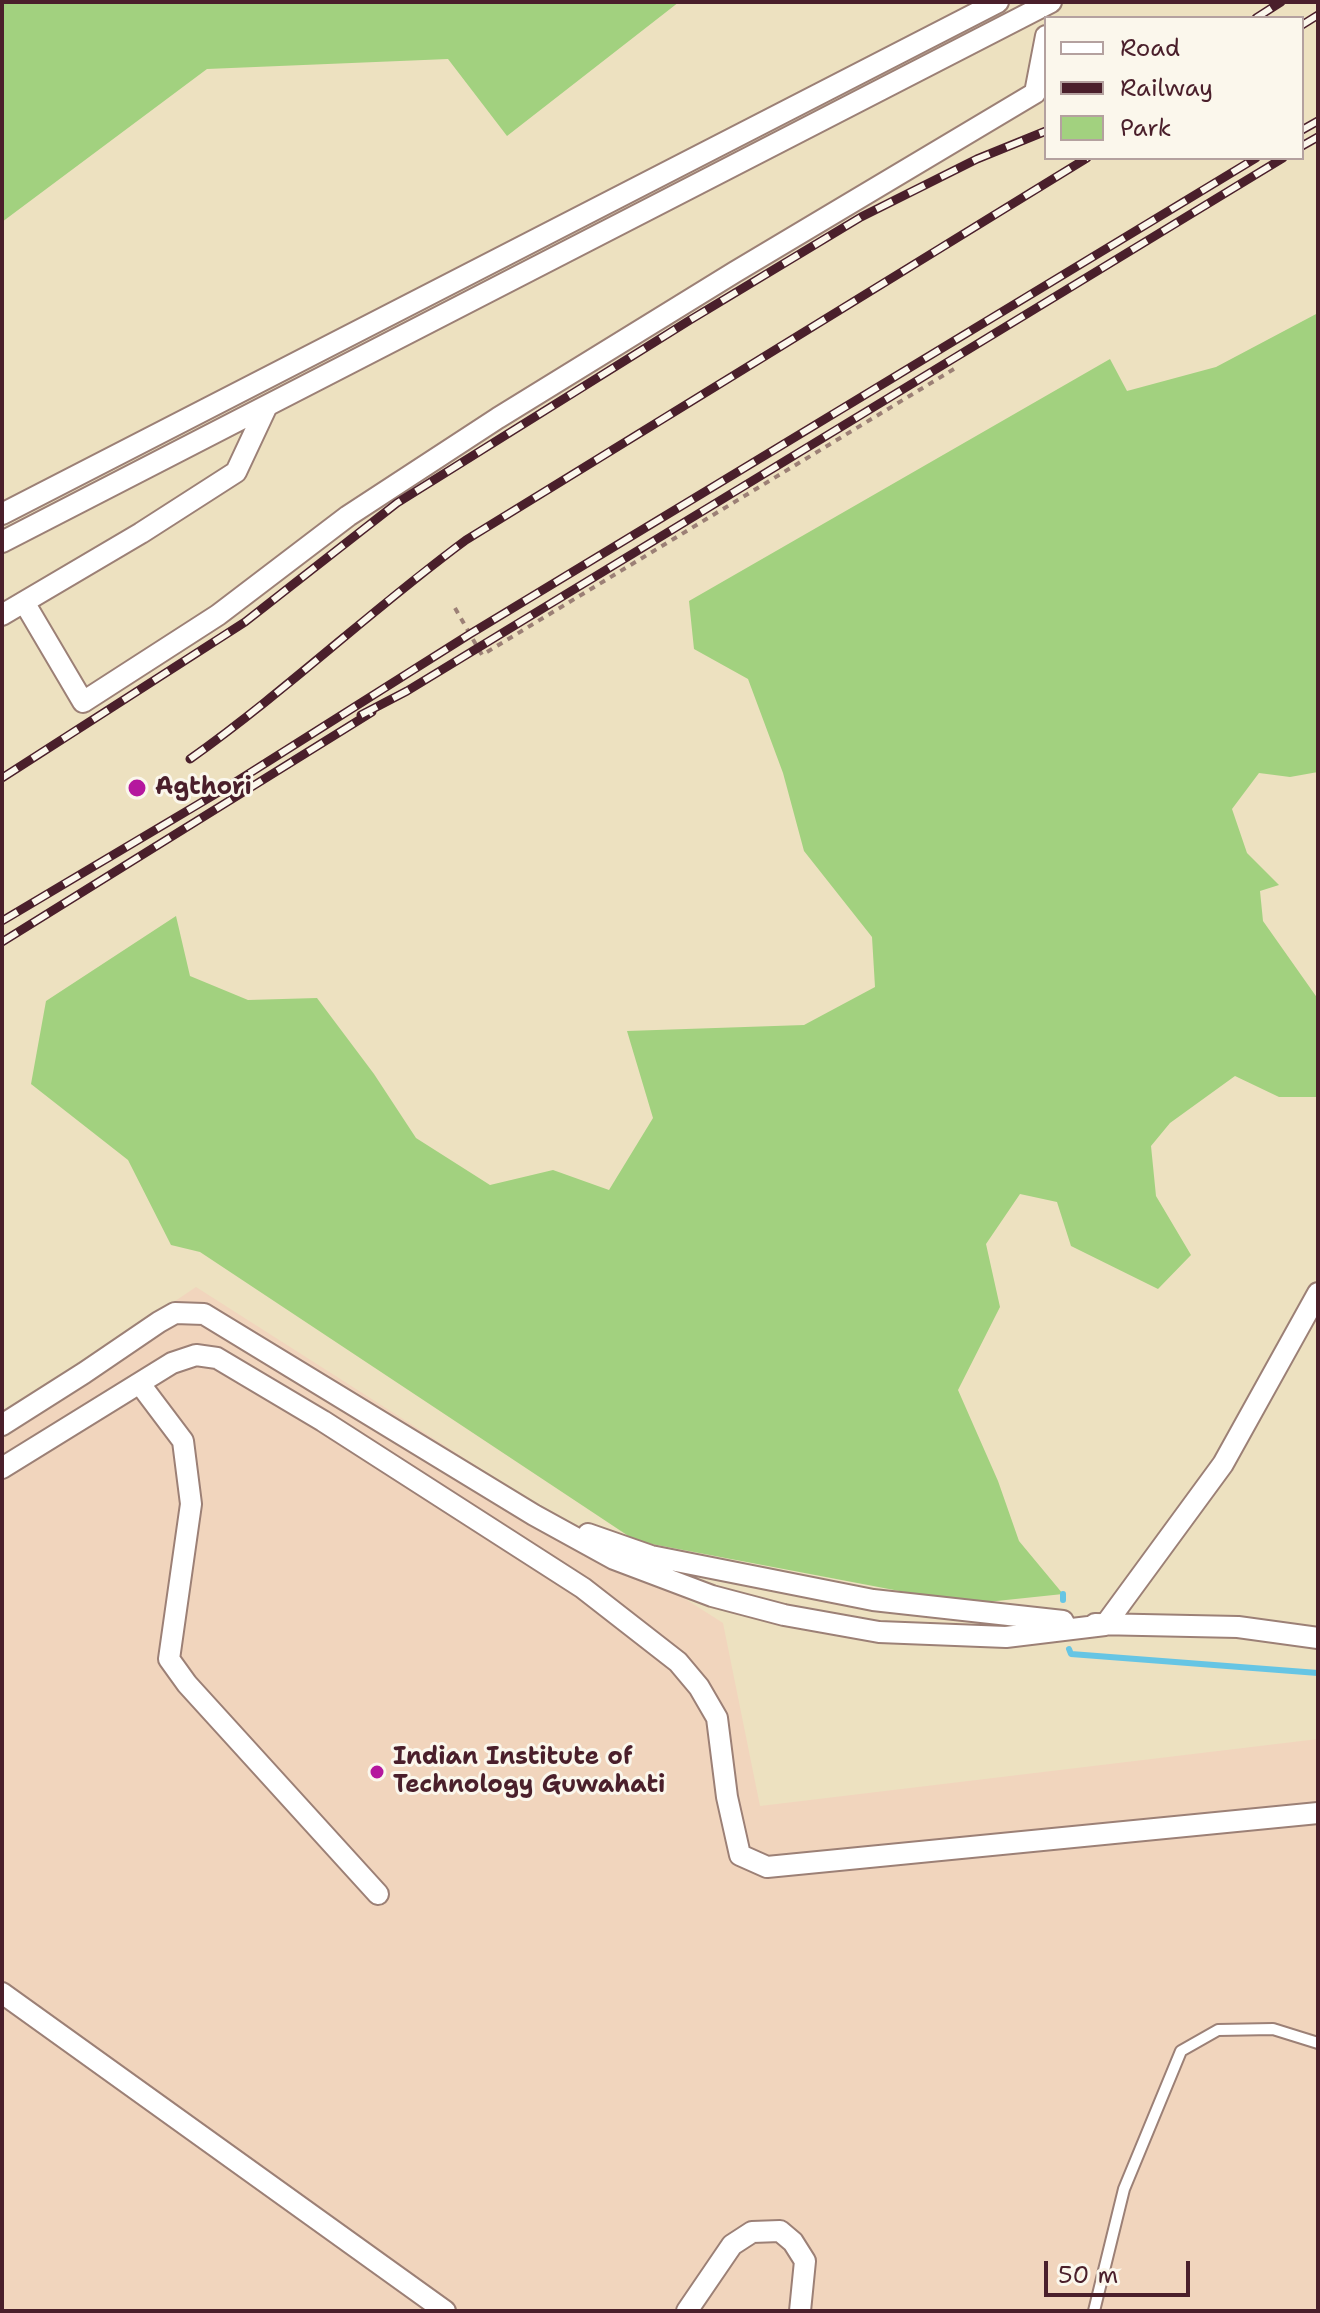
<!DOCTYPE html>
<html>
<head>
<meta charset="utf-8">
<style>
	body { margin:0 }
	#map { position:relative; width:1320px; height:2313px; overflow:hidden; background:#ede1c0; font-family:"Shantell Sans",sans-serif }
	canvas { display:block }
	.frame { position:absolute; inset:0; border:4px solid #4a1f2b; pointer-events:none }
	.legend { position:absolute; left:1044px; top:16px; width:260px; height:144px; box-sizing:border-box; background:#fbf7ec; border:2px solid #b4a19f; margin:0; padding:10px 14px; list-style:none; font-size:24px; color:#4a1f2b }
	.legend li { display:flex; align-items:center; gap:16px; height:40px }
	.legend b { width:40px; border:2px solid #b4a19f }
	.scale { position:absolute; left:1044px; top:2261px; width:146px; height:36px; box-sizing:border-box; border:4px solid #4a1f2b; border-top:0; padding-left:10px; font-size:24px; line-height:28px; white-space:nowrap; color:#4a1f2b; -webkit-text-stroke:6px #fbf7ec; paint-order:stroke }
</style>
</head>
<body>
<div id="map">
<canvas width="1320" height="2313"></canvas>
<div class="frame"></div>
<ul class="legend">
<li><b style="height:10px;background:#fff"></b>Road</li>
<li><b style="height:10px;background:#4a1f2b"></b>Railway</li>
<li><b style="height:22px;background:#a2d17f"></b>Park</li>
</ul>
<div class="scale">50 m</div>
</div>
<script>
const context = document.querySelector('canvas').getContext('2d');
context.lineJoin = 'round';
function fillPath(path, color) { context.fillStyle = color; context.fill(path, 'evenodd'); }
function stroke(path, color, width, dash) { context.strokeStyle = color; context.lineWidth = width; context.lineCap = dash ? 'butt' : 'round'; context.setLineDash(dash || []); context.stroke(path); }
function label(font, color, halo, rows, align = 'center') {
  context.font = font + ' "Shantell Sans",sans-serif'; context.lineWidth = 6; context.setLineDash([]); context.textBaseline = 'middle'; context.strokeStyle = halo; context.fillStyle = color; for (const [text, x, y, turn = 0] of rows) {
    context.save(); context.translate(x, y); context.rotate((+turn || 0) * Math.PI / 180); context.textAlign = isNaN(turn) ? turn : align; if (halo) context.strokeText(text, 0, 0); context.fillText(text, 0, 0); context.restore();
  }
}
fillPath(new Path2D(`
	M196,1287L723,1623L760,1806L1318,1739V2311H2V1417Z`), '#f1d5bd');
fillPath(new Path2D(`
	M2,2H679L507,136L448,59L207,69L2,222Z
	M1318,313V772L1290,777L1259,773L1232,809L1247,853L1279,885L1260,891L1263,921L1318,999V1097H1279L1235,1076L1170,1123L1151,1146L1156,1196L1191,1255L1158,1289L1071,1246L1057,1202L1020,1194L986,1244L1000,1307L958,1390L998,1481L1019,1541L1063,1594L968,1604L636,1541L200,1252L171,1245L128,1160L31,1084L46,1001L176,916L190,976L248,1000L317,998L374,1074L416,1138L490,1185L553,1170L609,1190L653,1118L627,1031L804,1025L875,987L872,937L804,851L783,773L748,679L694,649L689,601L1110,359L1127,391L1216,367Z`), '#a2d17f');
stroke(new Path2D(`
	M1063,1594V1600
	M1069,1649L1071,1654L1318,1673`), '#66c5e4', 6);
const service = new Path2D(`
	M1094,2311L1124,2189L1181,2051L1218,2030L1273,2029L1318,2043`);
const minor = new Path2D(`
	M2,514L998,2
	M2,542L1051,2
	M24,602L83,702L218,615L348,516L498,418L735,272L1035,93L1046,36
	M2,615L141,533L236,472L266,408
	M140,1384L183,1441L191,1504L169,1659L187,1684L378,1894
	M2,1425L84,1373L159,1322L175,1313L204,1314L534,1515L614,1559L712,1596L784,1615L879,1632L1006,1637L1105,1625L1223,1464L1318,1293
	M2,1468L172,1363L196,1355L217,1358L323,1421L583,1588L678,1662L699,1687L717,1718L727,1797L740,1855L767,1867L1318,1813
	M588,1534L651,1556L873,1600L1063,1621
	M1095,1624L1238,1627L1318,1638
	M2,1993L445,2311
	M687,2311L732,2245L752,2232L780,2231L793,2242L805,2261L800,2311`);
stroke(service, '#9c8076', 14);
stroke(minor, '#9c8076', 24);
stroke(new Path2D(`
	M455,608L482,655L954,369`), '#9c8076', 4, [6, 6]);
stroke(service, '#fff', 10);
stroke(minor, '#fff', 20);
const rail = new Path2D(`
	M1256,18L1281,2
	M1302,25L1318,15
	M1302,130L1318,121
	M1302,146L1318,137
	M361,715L407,691L1283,158
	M190,759C286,691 371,610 466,540L1087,158
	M2,778L245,622L397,503L690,320L861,217L977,159L1046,131
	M2,921L234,783L470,634L1256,158
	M2,942L372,712`);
stroke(rail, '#4a1f2b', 9);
stroke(rail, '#fbf7ec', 6, [18]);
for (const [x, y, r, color] of [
	[137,788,10,"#b5179e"],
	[377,1772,8,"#b5179e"]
]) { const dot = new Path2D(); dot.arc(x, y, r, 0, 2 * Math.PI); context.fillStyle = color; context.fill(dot); stroke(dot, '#fbf7ec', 3); }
label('bold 24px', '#4a1f2b', '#fbf7ec', [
	["Agthori",155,788],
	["Indian Institute of",393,1758],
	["Technology Guwahati",393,1786]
], 'left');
</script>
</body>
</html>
